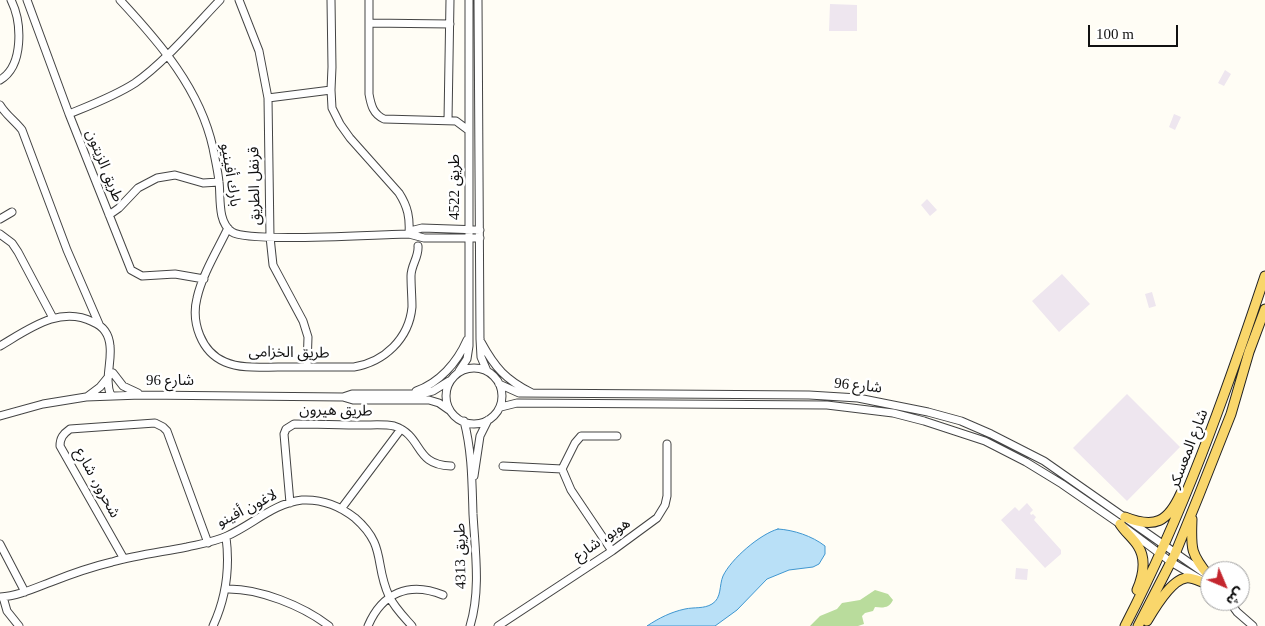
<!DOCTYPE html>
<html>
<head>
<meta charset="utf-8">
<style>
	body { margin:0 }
	#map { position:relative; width:1265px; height:626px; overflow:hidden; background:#fffdf5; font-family:"Times New Roman","Noto Sans Arabic",serif }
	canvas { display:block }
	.north { position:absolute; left:1200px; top:561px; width:50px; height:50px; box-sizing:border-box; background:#fff; border:1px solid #a0a0a0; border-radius:50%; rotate:135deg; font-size:14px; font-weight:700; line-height:20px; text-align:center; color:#111 }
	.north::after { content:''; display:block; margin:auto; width:18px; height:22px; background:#c4262e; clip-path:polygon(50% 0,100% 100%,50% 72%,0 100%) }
	.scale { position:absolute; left:1088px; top:25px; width:90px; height:22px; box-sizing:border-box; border:2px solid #111; border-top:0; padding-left:6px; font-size:15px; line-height:18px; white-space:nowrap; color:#111; -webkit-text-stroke:4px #fff; paint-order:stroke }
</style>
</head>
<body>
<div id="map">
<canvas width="1265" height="626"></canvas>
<div class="north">ش</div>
<div class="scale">100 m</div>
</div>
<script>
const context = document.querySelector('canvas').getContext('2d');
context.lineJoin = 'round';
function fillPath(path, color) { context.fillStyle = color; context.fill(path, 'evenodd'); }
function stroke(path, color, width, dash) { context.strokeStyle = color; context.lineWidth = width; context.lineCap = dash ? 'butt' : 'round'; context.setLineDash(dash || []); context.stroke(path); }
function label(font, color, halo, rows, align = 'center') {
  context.font = font + ' "Times New Roman","Noto Sans Arabic",serif'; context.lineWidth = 5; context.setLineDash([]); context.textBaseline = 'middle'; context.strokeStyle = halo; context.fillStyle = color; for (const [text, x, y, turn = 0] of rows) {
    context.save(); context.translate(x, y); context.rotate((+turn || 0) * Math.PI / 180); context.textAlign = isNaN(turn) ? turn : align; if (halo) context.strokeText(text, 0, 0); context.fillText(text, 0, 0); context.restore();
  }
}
fillPath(new Path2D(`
	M830,4L857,5V31H829Z
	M1225,70L1231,74L1224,86L1218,83Z
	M1174,114L1181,117L1175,130L1169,127Z
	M927,199L937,210L930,216L921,205Z
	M1062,274L1090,304L1059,332L1032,301Z
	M1152,292L1156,306L1149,308L1145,294Z
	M1127,394L1180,447L1127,501L1073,448Z
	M1027,503L1033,510L1030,513L1031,515L1033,514L1036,517L1034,520L1061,550V554L1045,568L1001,520L1015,507L1019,511Z
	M1016,568L1028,569L1027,580L1015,579Z`), '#eee6ef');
fillPath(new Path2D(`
	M875,590L888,594L893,600C889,608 884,608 875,607L873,611L865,613L862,616L864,624L858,626H810L820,616L837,609L842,603L860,600Z`), '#b9dc9c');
const water = new Path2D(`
	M778,529C794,530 812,536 825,546V554L819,564L813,567L789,570L767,579L737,610L715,626H647C659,618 671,612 685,609C694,607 704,609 712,604C722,598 719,585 723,576C731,559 760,534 778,529Z`);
fillPath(water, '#b9e0f7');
stroke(water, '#3f96cf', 1);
const minor = new Path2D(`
	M27,0L69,114L131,270L142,276L175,274L204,279
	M120,0C160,43 200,89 213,148C215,159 218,171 219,182C221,197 217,222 232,232C248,243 381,234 409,234L424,238H480
	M239,0L259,51L268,98L270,237L273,265L303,321L308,337L307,367
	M331,0L332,67L331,90L332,108L340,124L350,138L399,193C408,207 410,218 409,234
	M369,0V94C371,105 373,114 384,119L456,121L468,130
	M478,0L480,339L481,357L487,371
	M369,23L450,24
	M0,80C24,66 22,22 11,0
	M268,98L331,90
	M0,105C6,115 15,121 22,130L67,250L99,324
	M69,114C91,105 115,96 135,83C164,63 195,26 220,0
	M448,120L450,0
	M109,215L119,208L138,188L157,178L175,175L203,183L219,182
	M0,219L12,212
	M228,228C218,249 202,275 197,298C191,322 201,352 225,362C241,369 261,367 278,367C303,367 329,367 354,367C384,362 409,339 412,307C412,297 411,287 411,276C411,265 419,257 418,246
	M0,234L12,243L18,252L53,318
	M409,234L414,230L422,228L480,230
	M481,342C495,368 506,380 532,393
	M0,346C29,329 60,305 93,322C103,326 109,334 110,346C112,363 104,380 111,396
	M446 396a28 28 0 1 1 56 0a28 28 0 1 1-56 0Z
	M459,371L467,359L469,346V0
	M113,373L123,386L138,393
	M499,384L519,393L809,395L858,398L928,412L961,421L991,434L1044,461L1204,573
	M416,391C439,383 457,363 467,340
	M88,396L100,387L109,376
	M343,397L353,400H429L439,403L449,410
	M501,407L517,403L827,405L893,413L924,421L985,441L1026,462L1062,484L1120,524L1171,562L1210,585
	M0,416L43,404L86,397L141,395L343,397L352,394H421L433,391L449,381
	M464,421C472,451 472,483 473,514C475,550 481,591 470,626
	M503,466L562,469
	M474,476L480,436L488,420
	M290,503L284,434L286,429L294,424C317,424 340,425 363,425C373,425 385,424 394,426C424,436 413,465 451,466
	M341,509L401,429
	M0,544L25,592
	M612,551L571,490L562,469L575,443L581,436H617
	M124,559L60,446C60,438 63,434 70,429L155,423L163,427L167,431L208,543
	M226,589C259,588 303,606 329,626
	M0,597C18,596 35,588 51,582C71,574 91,567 112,562C137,555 162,552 187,547C200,544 214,542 227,536C252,525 274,503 302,500C321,499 340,506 355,518C387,546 374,564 389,596C394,607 404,617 412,626
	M3,597L7,611L19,626
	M1229,601L1237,612L1253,626
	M213,626C226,598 230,568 226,537
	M368,626C382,593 409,581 443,595
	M498,626L612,551L657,518L665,505L667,496V444`);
const major = new Path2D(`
	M1125,517C1155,529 1168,522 1181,493
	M1120,524C1125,532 1133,538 1138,546C1147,560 1143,576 1137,590
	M1147,621C1154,609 1171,580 1186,578C1191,577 1199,581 1205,583L1209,576C1190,553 1191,548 1192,519
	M1125,626C1183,514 1225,396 1265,276
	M1138,626L1175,554L1199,495L1231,414L1249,352L1265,309`);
stroke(minor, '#444', 9);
stroke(major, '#222', 11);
stroke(minor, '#fff', 7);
stroke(major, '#f9d66b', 9);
label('15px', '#111', '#fff', [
	["طريق الزيتون",104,166,68],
	["بارك أفينيو",230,175,81],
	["قرنفل الطريق",255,186,-91],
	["طريق 4522",455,187,-90],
	["طريق الخزامى",289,353,1],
	["شارع 96",170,381],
	["شارع 96",858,386,6],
	["طريق هيرون",336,411,1],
	["شارع المعسكر",1189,449,-69],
	["شحرور، شارع",97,483,61],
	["لاغون أفينو",247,509,-27],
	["هوبو، شارع",602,540,-34],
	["طريق 4313",461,556,-91]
]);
</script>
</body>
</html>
